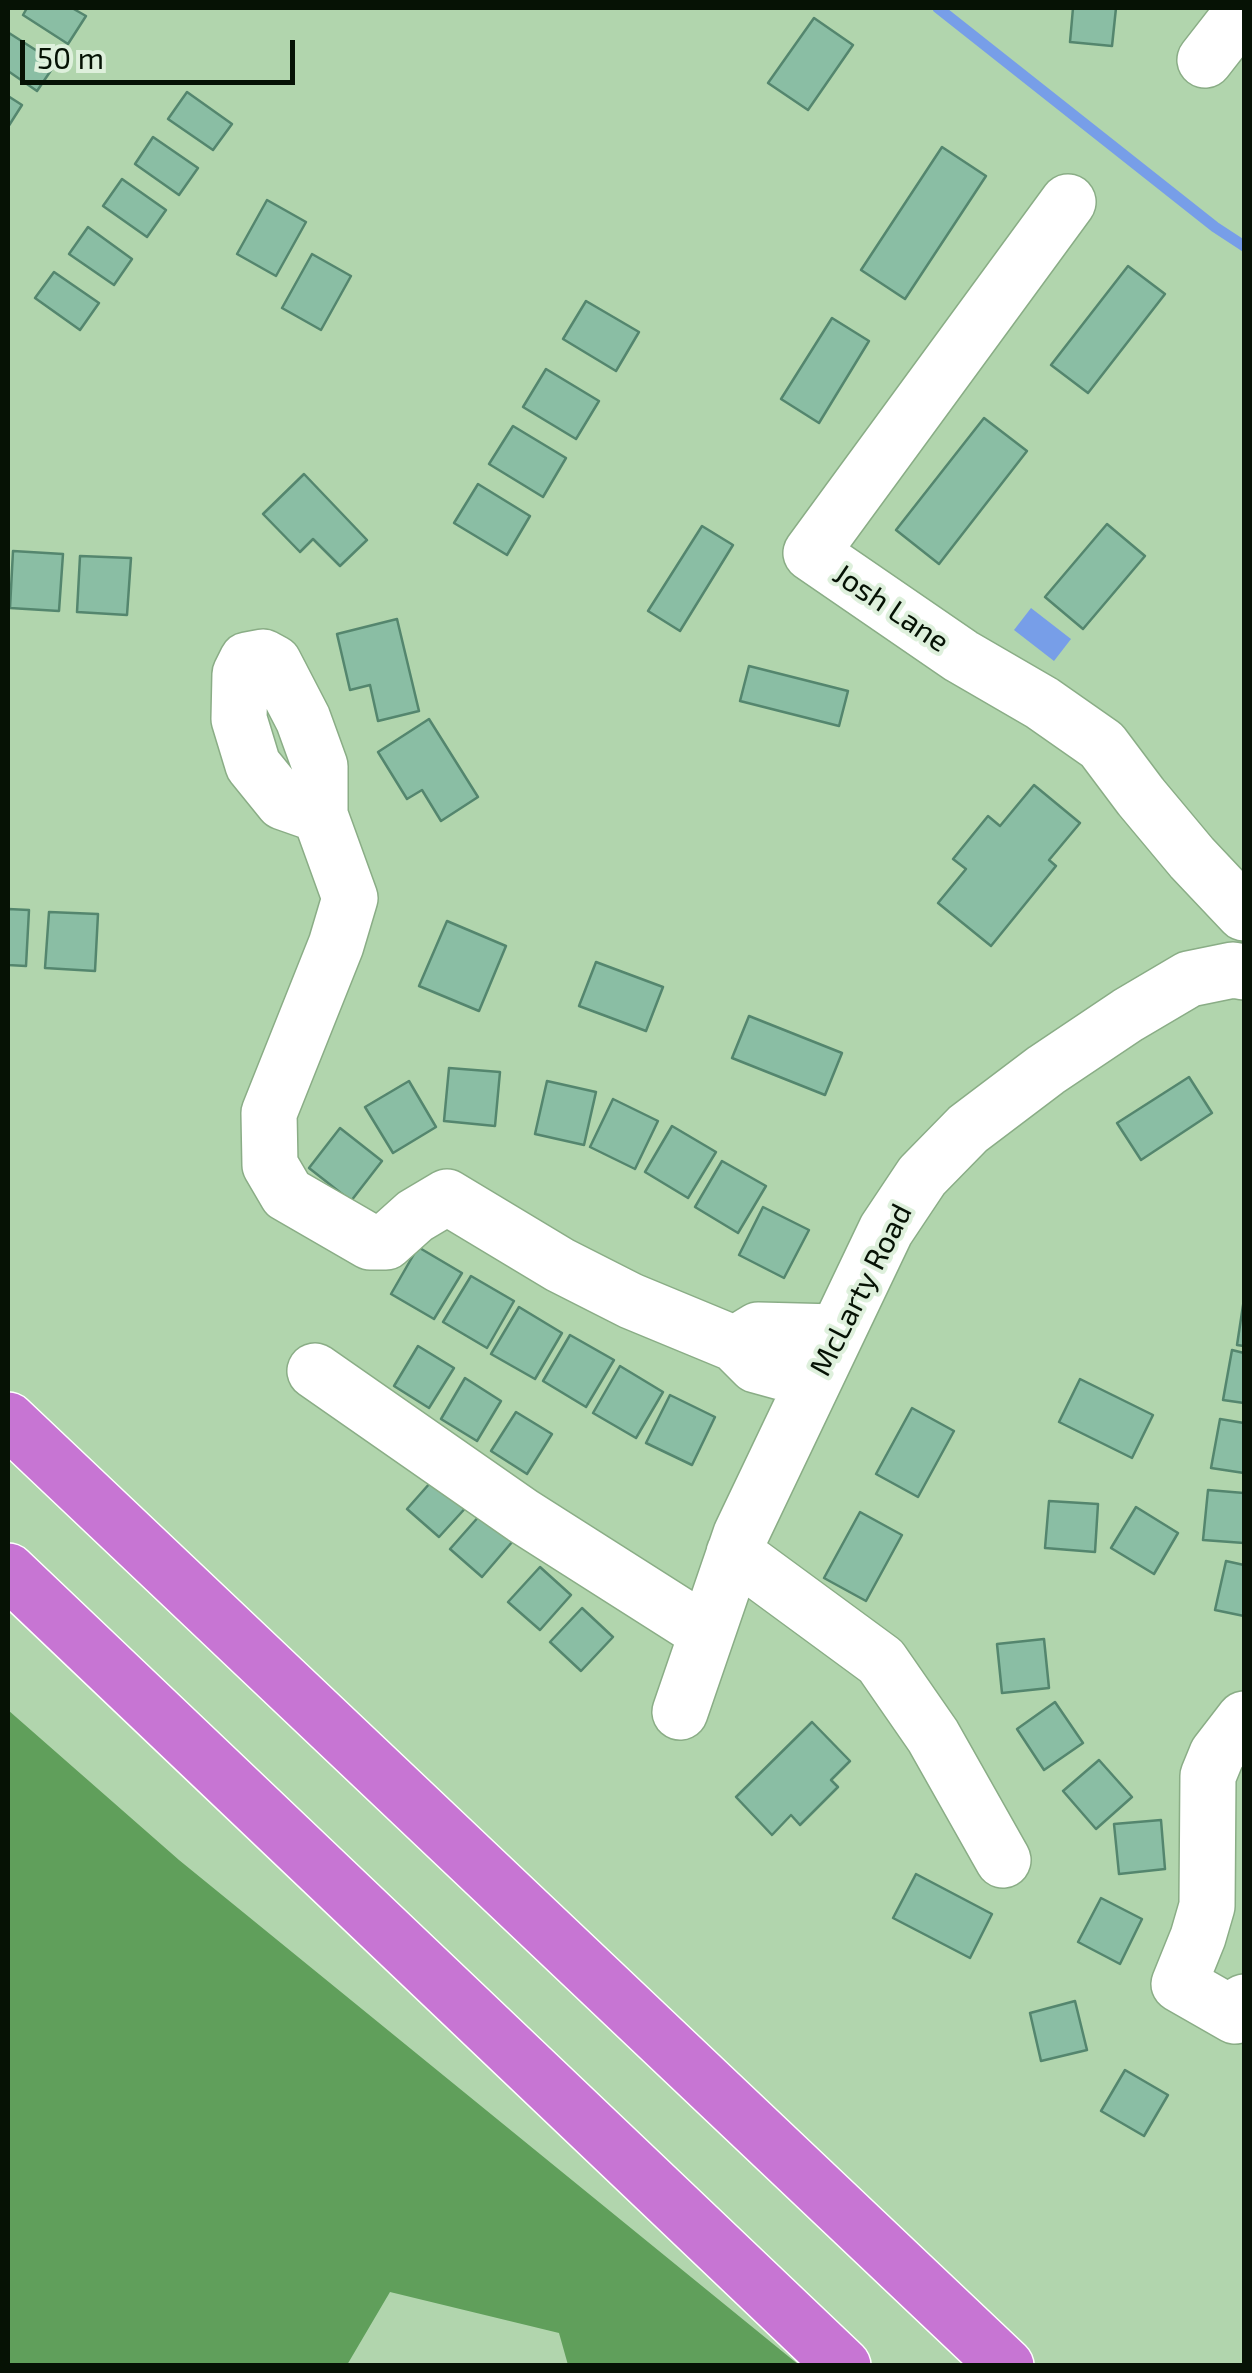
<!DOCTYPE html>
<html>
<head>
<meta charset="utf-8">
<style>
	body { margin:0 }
	#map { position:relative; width:1252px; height:2373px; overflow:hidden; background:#b1d5ad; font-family:"Exo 2",sans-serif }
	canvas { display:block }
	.frame { position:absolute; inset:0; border:10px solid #061205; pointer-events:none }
	.scale { position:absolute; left:20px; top:40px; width:275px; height:45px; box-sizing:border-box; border:5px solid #061205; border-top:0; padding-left:12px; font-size:30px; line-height:35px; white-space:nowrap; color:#061205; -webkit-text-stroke:8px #def0dc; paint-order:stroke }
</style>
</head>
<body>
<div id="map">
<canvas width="1252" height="2373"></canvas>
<div class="frame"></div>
<div class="scale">50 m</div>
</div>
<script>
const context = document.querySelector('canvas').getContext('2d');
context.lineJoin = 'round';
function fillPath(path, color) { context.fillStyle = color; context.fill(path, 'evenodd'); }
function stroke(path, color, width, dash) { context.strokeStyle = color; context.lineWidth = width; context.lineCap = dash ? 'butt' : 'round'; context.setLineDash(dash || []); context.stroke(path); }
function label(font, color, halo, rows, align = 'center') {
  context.font = font + ' "Exo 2",sans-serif'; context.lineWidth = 8; context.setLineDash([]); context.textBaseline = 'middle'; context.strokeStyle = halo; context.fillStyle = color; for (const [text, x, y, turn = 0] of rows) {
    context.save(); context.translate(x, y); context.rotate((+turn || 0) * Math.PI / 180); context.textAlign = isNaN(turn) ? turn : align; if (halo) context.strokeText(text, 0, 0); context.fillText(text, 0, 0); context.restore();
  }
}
fillPath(new Path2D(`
	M8,1710L179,1860L799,2365H568L559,2333L390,2292L347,2365H8Z`), '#609f5b');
fillPath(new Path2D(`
	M1031,608L1071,639L1054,661L1014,630Z`), '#779ee8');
stroke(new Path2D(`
	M938,8L1215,227L1244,246`), '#779ee8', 11);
const building = new Path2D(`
	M27,8H72L86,16L68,44L23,15Z
	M1073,8H1116L1112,46L1070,42Z
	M814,18L853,45L808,110L768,83Z
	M9,33L56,63L37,91L8,71Z
	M187,92L232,124L213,150L168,119Z
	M8,96L22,105L8,127Z
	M153,137L198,168L179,195L135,164Z
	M942,147L986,176L905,299L861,270Z
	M122,179L166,210L147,237L103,206Z
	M267,200L306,222L276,276L237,254Z
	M88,227L132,259L114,285L69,254Z
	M312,254L351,276L321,330L282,308Z
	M1128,266L1165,294L1088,393L1051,365Z
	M54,272L99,303L80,330L35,298Z
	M586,301L639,332L616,371L563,339Z
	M832,318L869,341L819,423L781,399Z
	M546,369L599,401L576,439L523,407Z
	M984,418L1027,451L939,564L896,530Z
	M513,426L566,458L543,497L489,464Z
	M304,474L367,540L340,566L313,539L300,552L263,514Z
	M478,484L530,516L507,555L454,523Z
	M1107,524L1145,556L1083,629L1045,597Z
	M702,526L733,545L680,631L648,611Z
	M13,551L63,554L59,611L10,608Z
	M80,556L131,558L127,615L77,612Z
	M397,619L419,711L378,721L370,685L350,690L337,634Z
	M749,666L848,691L839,726L740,701Z
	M429,719L478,797L441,821L422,790L407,799L378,752Z
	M1034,785L1080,823L1049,860L1056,866L991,946L938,903L966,869L953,859L988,816L1000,826Z
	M8,909L29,910L26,966L8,965Z
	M49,912L98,914L95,971L45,968Z
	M447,921L506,946L479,1011L419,986Z
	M596,962L663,987L646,1031L579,1006Z
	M749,1016L842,1053L825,1095L732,1058Z
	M449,1068L500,1072L495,1126L444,1121Z
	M1189,1077L1212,1113L1141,1160L1117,1123Z
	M409,1081L436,1127L393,1153L365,1107Z
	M547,1081L596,1092L584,1145L535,1134Z
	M613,1099L658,1121L635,1169L590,1147Z
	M672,1126L716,1152L688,1198L645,1172Z
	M340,1128L382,1161L351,1201L309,1168Z
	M722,1161L766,1186L738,1233L695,1207Z
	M763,1207L809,1230L784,1278L739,1255Z
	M418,1247L462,1273L434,1319L391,1294Z
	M471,1276L514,1301L487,1348L443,1322Z
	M1244,1299V1346L1237,1345Z
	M519,1307L562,1333L535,1379L491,1354Z
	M570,1335L614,1360L586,1407L543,1381Z
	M418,1346L454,1368L429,1408L394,1386Z
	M1232,1350L1244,1353V1403L1223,1400Z
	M620,1366L663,1392L636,1438L593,1413Z
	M465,1378L501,1401L477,1441L441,1419Z
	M1080,1379L1153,1415L1132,1458L1059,1422Z
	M670,1395L715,1417L692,1465L646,1443Z
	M912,1408L954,1431L918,1497L876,1474Z
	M516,1412L552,1434L527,1474L491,1451Z
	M1220,1419L1244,1423V1473L1211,1468Z
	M438,1474L470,1503L439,1537L407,1509Z
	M1208,1490L1244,1493V1543L1203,1540Z
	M1049,1501L1098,1504L1095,1552L1045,1548Z
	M1136,1507L1178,1533L1154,1574L1111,1548Z
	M860,1512L902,1535L866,1601L824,1578Z
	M481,1514L513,1541L482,1577L450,1549Z
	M1226,1561L1244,1565V1616L1215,1610Z
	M540,1567L571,1595L540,1630L508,1602Z
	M582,1608L613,1637L581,1671L550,1642Z
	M1044,1639L1049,1688L1002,1693L997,1644Z
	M1055,1702L1083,1743L1044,1770L1017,1729Z
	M812,1722L850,1761L831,1780L838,1787L800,1825L791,1815L772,1835L736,1797Z
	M1099,1760L1132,1797L1096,1829L1063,1791Z
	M1161,1820L1165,1869L1119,1874L1114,1824Z
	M916,1874L992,1914L970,1958L893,1918Z
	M1101,1898L1142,1919L1120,1964L1078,1942Z
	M1075,2001L1087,2050L1041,2061L1030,2013Z
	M1125,2070L1168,2095L1144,2136L1101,2111Z`);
fillPath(building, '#8abea4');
stroke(building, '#54866e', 2.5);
const minor = new Path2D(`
	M1205,60L1244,10
	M1068,202L811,553L961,656L1042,703L1102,745L1141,797L1192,858L1244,913
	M320,815L283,802L253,765L239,719L240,674L247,660L263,657L274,663L303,719L320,766V815L350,898L336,945L269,1113L270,1165L287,1194L370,1242H386L415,1216L447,1197L560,1265L631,1301L735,1344L756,1365L814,1381
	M735,1344L758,1330L837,1332
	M315,1371L523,1516L707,1633
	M734,1553L881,1661L933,1736L1003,1860
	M680,1712L741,1534L886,1230L922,1176L968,1129L1046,1070L1128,1015L1189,979L1233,970L1244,972
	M1244,1719L1217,1754L1208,1776L1207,1906L1198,1937L1179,1984L1235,2016L1244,2002`);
const highway = new Path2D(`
	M8,1420L1006,2366
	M8,1571L843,2366`);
stroke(minor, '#8aad86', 58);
stroke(highway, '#fff', 58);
stroke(minor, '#fff', 55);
stroke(highway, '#c775d3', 55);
label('30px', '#061205', '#def0dc', [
	["Josh Lane",891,608,34],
	["McLarty Road",861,1290,-63]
]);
</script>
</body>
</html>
